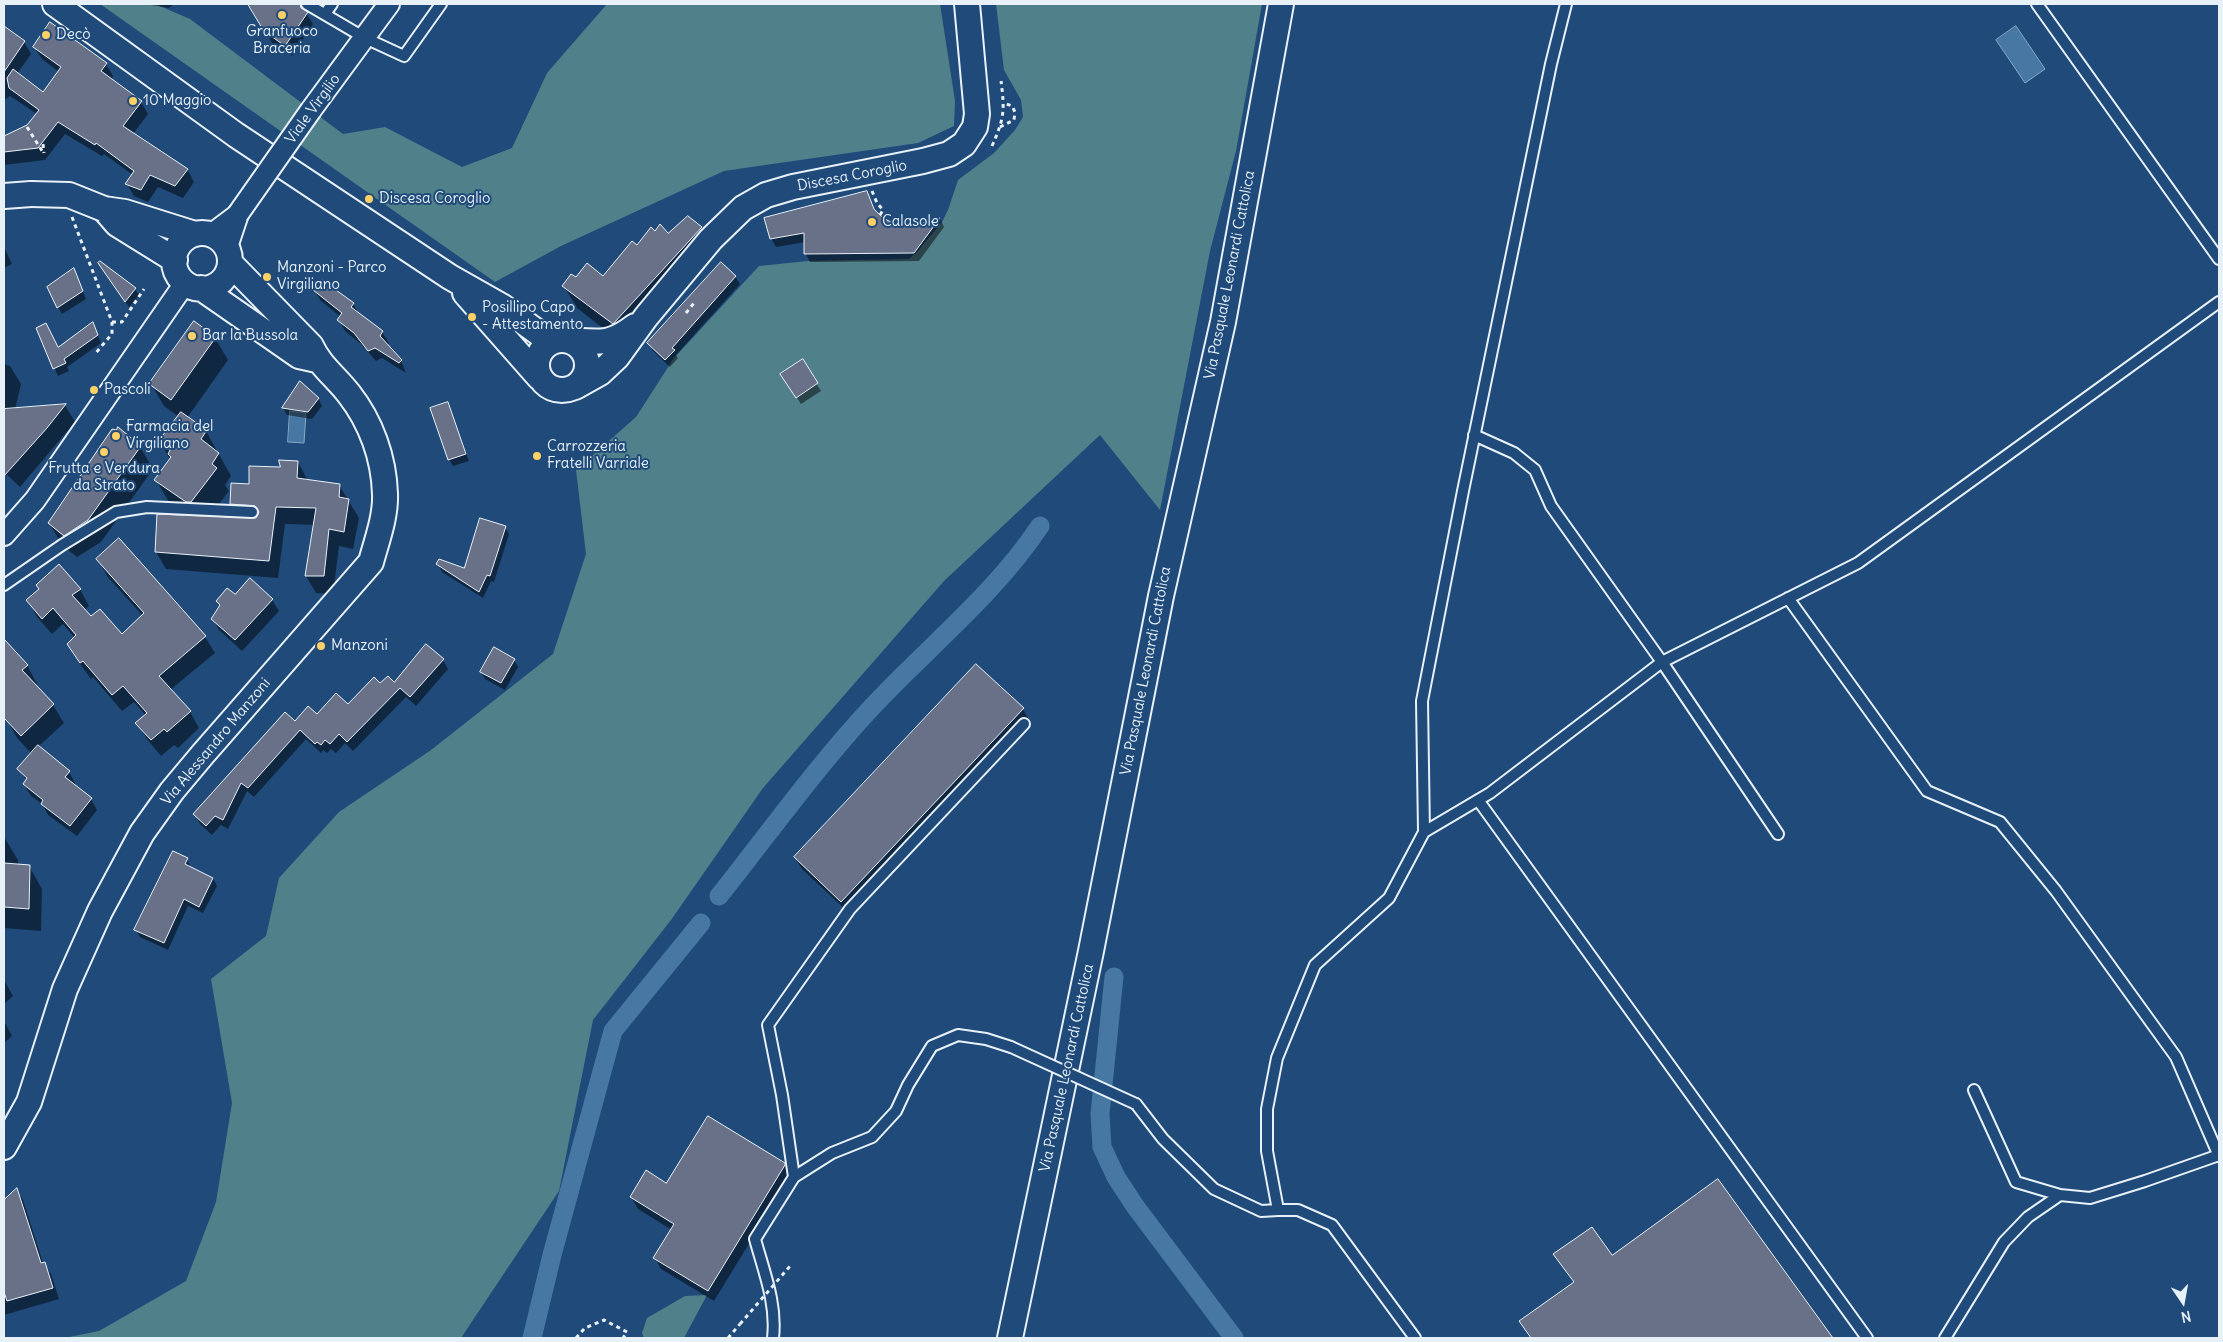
<!DOCTYPE html>
<html>
<head>
<meta charset="utf-8">
<style>
	body { margin:0 }
	#map { position:relative; width:2223px; height:1342px; overflow:hidden; background:#1f4a7a; font-family:Delius,sans-serif }
	canvas { display:block }
	.frame { position:absolute; inset:0; border:5px solid #e8f1f8; pointer-events:none }
	.north { position:absolute; left:2158px; top:1277px; width:50px; height:50px; -webkit-text-stroke:4px #1f4a7a; paint-order:stroke; rotate:168deg; font-size:14px; font-weight:700; line-height:20px; text-align:center; color:#e8f1f8 }
	.north::after { content:''; display:block; margin:auto; width:18px; height:22px; background:#e8f1f8; clip-path:polygon(50% 0,100% 100%,50% 72%,0 100%) }
</style>
</head>
<body>
<div id="map">
<canvas width="2223" height="1342"></canvas>
<div class="frame"></div>
<div class="north">N</div>
</div>
<script>
const context = document.querySelector('canvas').getContext('2d');
context.lineJoin = 'round';
function fillPath(path, color) { context.fillStyle = color; context.fill(path, 'evenodd'); }
function stroke(path, color, width, dash) { context.strokeStyle = color; context.lineWidth = width; context.lineCap = dash ? 'butt' : 'round'; context.setLineDash(dash || []); context.stroke(path); }
function label(font, color, halo, rows, align = 'center') {
  context.font = font + ' Delius,sans-serif'; context.lineWidth = 4; context.setLineDash([]); context.textBaseline = 'middle'; context.strokeStyle = halo; context.fillStyle = color; for (const [text, x, y, turn = 0] of rows) {
    context.save(); context.translate(x, y); context.rotate((+turn || 0) * Math.PI / 180); context.textAlign = isNaN(turn) ? turn : align; if (halo) context.strokeText(text, 0, 0); context.fillText(text, 0, 0); context.restore();
  }
}
fillPath(new Path2D(`
	M100,4H155L190,19L343,134L385,127L462,167L512,148L547,73L607,4H940L955,101L954,126L918,143L724,171L561,246L495,282Z
	M996,4H1262L1236,151L1210,251L1160,510L1100,435L944,581L763,788L671,920L593,1020L559,1191L461,1338H64L99,1331L186,1281L216,1202L232,1103L211,979L266,936L279,878L339,812L431,750L553,654L586,554L576,470L636,417L674,358L759,266L808,261L909,259L917,252L942,222L948,210L958,180L994,153L1015,130L1023,117L1021,100L1004,70Z
	M707,1295L684,1338H644L642,1333L647,1318L685,1296Z`), '#50808a');
const water = new Path2D(`
	M2016,26L2045,69L2025,83L1996,40Z
	M290,411L306,413L304,443L288,442Z`);
fillPath(water, '#4678a3');
stroke(water, '#87a8c5', 1);
fillPath(new Path2D(`
	M145,4H174L169,8Z
	M253,4H300L313,24L292,56L272,43L251,6Z
	M4,27L24,42L31,54L17,74L43,94L59,72L42,59L34,47L106,64L113,76L111,80L141,102L148,114L133,134L187,169L194,182L183,198L158,187L148,202L134,196L127,184L133,175L104,154L102,156L65,134L45,160L4,165V137L28,126L37,114L10,96L4,100Z
	M871,201L875,212L883,219L904,226H920L940,219L944,227L919,261L810,262L806,254V242L776,247L771,238Z
	M701,227L713,250L626,346L577,308L564,286L576,279L603,278L655,232L668,234Z
	M4,247L12,264L4,268Z
	M100,262L135,289L139,295L129,307Z
	M74,269L86,299L62,314L58,307Z
	M735,276L740,284L676,355L678,358L670,367L653,351L649,344Z
	M314,290L353,304L360,315L382,332L389,343L387,346L401,361L406,373L382,358L376,361L361,344L345,331L339,320L341,317L321,301Z
	M195,323L215,338L228,360L187,418L206,431L231,476L225,485L229,491L209,517L240,519L231,504L250,485L298,462L308,481L339,485L359,518L353,549L339,546L333,594L316,593L306,576L315,525L285,524L278,578L166,569L156,552L190,517L169,502L156,480L170,459L160,442L179,417L164,406L151,384Z
	M93,324L101,343L67,367L69,371L58,376L37,328L58,349Z
	M802,361L821,391L801,404L786,381Z
	M4,364L10,366L21,384L15,409L65,405L75,422L20,487L4,472V439L12,429L4,419Z
	M318,398L322,406L312,419L287,415L283,408Z
	M448,404L469,461L453,466L449,459Z
	M116,432L140,447L153,469L101,542L77,557L62,545L49,523Z
	M505,527L509,534L494,582L491,581L483,598L442,572L438,564L465,570Z
	M118,539L205,637L215,653L170,690L190,712L199,728L178,748L174,745L161,756L147,739L137,723L146,716L134,702L122,711L93,677L91,679L78,661L68,644L75,638L63,624L52,634L37,617L28,600L80,589L89,606L84,610L90,618L122,636L143,616L107,576L98,559Z
	M250,580L272,600L279,611L242,651L219,630L213,619L220,607L217,601L236,596Z
	M4,641L27,665L37,684L35,685L53,705L64,723L38,747L69,772L75,783L74,785L91,799L97,810L77,836L48,815L42,804L31,796L24,785L27,781L19,769L32,754L17,738L7,720L17,710L4,697Z
	M443,660L448,669L416,706L406,697L353,751L345,743L336,753L331,749L327,753L323,750L321,753L306,739L254,797L247,791L228,829L221,825L212,835L200,824L194,814L295,723L348,705L380,685L394,684Z
	M514,660L518,667L505,690L485,679L481,672Z
	M1023,709L1029,720L848,912L802,869L795,858Z
	M4,837L18,860V865L29,866L42,889L41,931L4,928Z
	M174,852L187,859L191,868L213,878L217,886L203,913L188,906L168,950L140,937L136,930Z
	M4,980L13,996L4,1004Z
	M4,1021L12,1036L4,1043Z
	M784,1164L791,1175L714,1301L661,1269L655,1258L672,1230L638,1209L631,1197L667,1184Z
	M1718,1181L1831,1338H1531L1521,1322L1574,1283L1555,1255L1612,1257Z
	M17,1190L23,1200L43,1263L51,1274L59,1299L4,1315V1201Z`), '#0007');
stroke(new Path2D(`
	M719,896C769,833 817,766 872,707C928,647 994,595 1040,526
	M1114,977L1100,1114L1102,1147L1116,1177L1135,1206L1234,1338
	M532,1338L552,1255L613,1031L701,923`), '#4678a3', 19);
const building = new Path2D(`
	M248,4H300L301,8L308,12L285,46L264,31Z
	M50,22L107,63L101,71L142,101L123,126L188,169L175,186L150,175L141,190L125,184L134,171L96,143L95,145L58,122L38,148L4,152V136L27,125L39,110L9,88L7,78L13,69L43,92L61,67L33,47Z
	M4,26L25,41L4,72Z
	M867,191L874,209L883,218L895,224L911,226L940,218L914,253L804,254V233L770,239L764,218Z
	M688,216L702,227L613,324L562,286L571,274L576,277L587,263L603,276L632,241L637,245L651,227L655,231L660,224L668,233Z
	M100,261L136,288L125,302L98,263Z
	M721,262L736,276L672,348L675,350L665,360L647,343Z
	M74,268L83,291L57,308L47,287Z
	M322,280L354,303L351,307L383,331L380,336L402,360L399,363L375,348L368,351L354,333L337,320L342,313L313,290Z
	M194,321L216,337L171,400L149,384Z
	M93,322L98,335L64,359L66,363L53,369L36,328L46,323L58,347Z
	M803,359L818,383L796,398L780,374Z
	M300,381L319,398L308,412L282,408Z
	M448,402L466,454L448,460L430,408Z
	M66,404L47,428L4,476V409Z
	M181,412L207,430L201,439L219,453L212,464L217,468L191,502H186L154,480L171,457L168,454L170,450L159,441Z
	M118,427L141,446L88,520L64,536L48,523L112,429L116,430Z
	M279,460L298,461L297,478L340,484L339,497L349,499L344,532L329,529L324,576H305L316,508L276,507L269,561L155,552L157,514L256,518L259,512L255,506L230,504L231,483L249,484V466L280,467Z
	M480,518L506,526L490,576L487,575L479,592L436,564L439,559L464,568Z
	M119,538L206,636L159,676L191,711L167,732L164,729L151,740L135,723L147,713L123,686L112,695L83,661L80,663L67,644L76,635L53,608L42,619L26,600L39,589L36,585L59,564L81,589L72,595L91,616L100,609L122,634L144,613L96,559Z
	M250,578L273,599L235,640L211,619L220,605L216,601L227,588L235,594Z
	M4,639L28,665L22,670L54,704L21,736L4,718Z
	M426,644L444,659L410,697L400,688L347,742L339,734L330,744L325,740L321,745L317,742L315,744L300,730L248,788L241,783L223,820L215,816L206,826L193,814L285,712L295,721L308,706L317,714L336,693L348,704L374,677L380,683L388,676L394,682Z
	M494,647L515,659L501,683L480,672Z
	M976,664L1024,708L841,902L794,857Z
	M38,745L70,771L65,777L92,798L70,826L41,804L43,800L23,784L27,778L17,769Z
	M173,851L188,858L185,864L213,878L199,907L184,899L164,943L134,930Z
	M4,863L30,865L29,909L4,907Z
	M708,1116L785,1163V1165L708,1291L653,1258L674,1224L630,1197L646,1170L666,1183Z
	M1718,1179L1833,1338H1531L1519,1321L1574,1282L1553,1254L1592,1227L1612,1255Z
	M17,1188L41,1263L45,1262L53,1288L7,1301L4,1292V1200Z`);
fillPath(building, '#687188');
stroke(building, '#e8f1f8', 1);
const service = new Path2D(`
	M307,4L365,38L404,56L441,4
	M2037,4L2219,259
	M325,14L332,4
	M1474,435L1514,453L1535,470L1551,506L1662,662L1778,834
	M4,585L62,545L116,512L147,507L252,512
	M1788,598L1927,791L2000,822L2056,891L2176,1057L2219,1156
	M1478,800L1867,1338
	M1424,832L1490,793L1662,662L1858,563L2219,302
	M1974,1090L2016,1182L2060,1195L2090,1198L2145,1181L2219,1155
	M1136,1104L1163,1139L1214,1189L1261,1211L1278,1210
	M794,1177L782,1095L768,1025L850,909L1024,724
	M773,1338C777,1304 764,1272 755,1239L794,1177L832,1153L872,1137L896,1111L908,1085L932,1046L958,1035L986,1039L1011,1047
	M1415,1338L1332,1225L1298,1210H1278L1267,1151V1109L1277,1058L1315,965L1389,898L1424,832L1422,701L1463,491L1551,64L1566,4
	M1945,1338L2004,1242L2028,1217L2060,1195`);
const minor = new Path2D(`
	M311,110L389,4
	M212,234L236,216
	M227,247L238,214
	M4,535L35,500L185,283`);
const tertiary = new Path2D(`
	M55,4L236,135L450,277L503,307L551,342
	M4,196L31,194
	M104,209L125,212L195,234
	M104,209L117,224L175,260
	M174 261a28 28 0 1 1 56 0a28 28 0 1 1-56 0Z
	M201,288L299,356L317,360
	M465,293L539,377
	M537 365a25 25 0 1 1 50 0a25 25 0 1 1-50 0Z
	M567,340C599,342 609,346 635,326
	M575,387L600,373L617,357L646,317L711,239L743,208L766,195L793,187L923,161L949,154L964,144L975,127L977,114L967,4
	M4,1147L29,1102L65,989L100,911L142,833L172,791L203,754L371,562C377,540 386,516 385,494C384,458 371,422 349,394C336,377 320,366 311,346L230,263
	M1010,1338L1091,951L1161,596L1223,322L1281,4`);
stroke(service, '#e8f1f8', 14);
stroke(minor, '#e8f1f8', 24);
stroke(tertiary, '#e8f1f8', 28);
stroke(new Path2D(`
	M27,127L44,154
	M1000,127L1014,120L1015,112L1012,106L1004,103
	M43,144L44,153
	M992,146C1004,119 1005,111 1001,81
	M872,191L877,203L883,210L880,215
	M72,217L112,322V334L94,355
	M686,313L694,303
	M112,322H122L144,289
	M576,1338L585,1328L604,1320L627,1332L623,1338
	M728,1338L740,1324`), '#e8f1f8', 3, [4, 4]);
stroke(service, '#1f4a7a', 10);
stroke(minor, '#1f4a7a', 20);
stroke(tertiary, '#1f4a7a', 24);
const serviceBridge = new Path2D(`
	M1011,1047L1136,1104`);
const minorBridge = new Path2D(`
	M238,214L311,110`);
const tertiaryBridge = new Path2D(`
	M31,194L69,195L104,209`);
stroke(serviceBridge, '#e8f1f8', 14, []);
stroke(minorBridge, '#e8f1f8', 24, []);
stroke(tertiaryBridge, '#e8f1f8', 28, []);
stroke(new Path2D(`
	M740,1324L791,1265`), '#e8f1f8', 3, [4, 4]);
stroke(serviceBridge, '#1f4a7a', 10);
stroke(minorBridge, '#1f4a7a', 20);
stroke(tertiaryBridge, '#1f4a7a', 24);
for (const [x, y, r, color] of [
	[282,15,5,"#ffd166"],
	[46,35,5,"#ffd166"],
	[133,101,5,"#ffd166"],
	[369,199,5,"#ffd166"],
	[872,222,5,"#ffd166"],
	[267,277,5,"#ffd166"],
	[472,317,5,"#ffd166"],
	[192,336,5,"#ffd166"],
	[94,390,5,"#ffd166"],
	[116,436,5,"#ffd166"],
	[104,452,5,"#ffd166"],
	[537,456,5,"#ffd166"],
	[321,646,5,"#ffd166"]
]) { const dot = new Path2D(); dot.arc(x, y, r, 0, 2 * Math.PI); context.fillStyle = color; context.fill(dot); stroke(dot, '#1f4a7a', 2); }
label('15px', '#e8f1f8', '#1f4a7a', [
	["Granfuoco",282,32,"center"],
	["Braceria",282,49,"center"],
	["Decò",56,35],
	["10 Maggio",143,101],
	["Discesa Coroglio",379,199],
	["Calasole",882,222],
	["Manzoni - Parco",277,268],
	["Virgiliano",277,285],
	["Posillipo Capo",482,308],
	["- Attestamento",482,325],
	["Bar la Bussola",202,336],
	["Pascoli",104,390],
	["Farmacia del",126,427],
	["Virgiliano",126,444],
	["Carrozzeria",547,447],
	["Fratelli Varriale",547,464],
	["Frutta e Verdura",104,469,"center"],
	["da Strato",104,486,"center"],
	["Manzoni",331,646]
], 'left');
label('15px', '#e8f1f8', '#1f4a7a', [
	["Viale Virgilio",313,109,-54],
	["Discesa Coroglio",852,176,-11],
	["Via Pasquale Leonardi Cattolica",1230,275,-79],
	["Via Pasquale Leonardi Cattolica",1146,671,-79],
	["Via Alessandro Manzoni",216,742,-50],
	["Via Pasquale Leonardi Cattolica",1067,1068,-78]
]);
</script>
</body>
</html>
